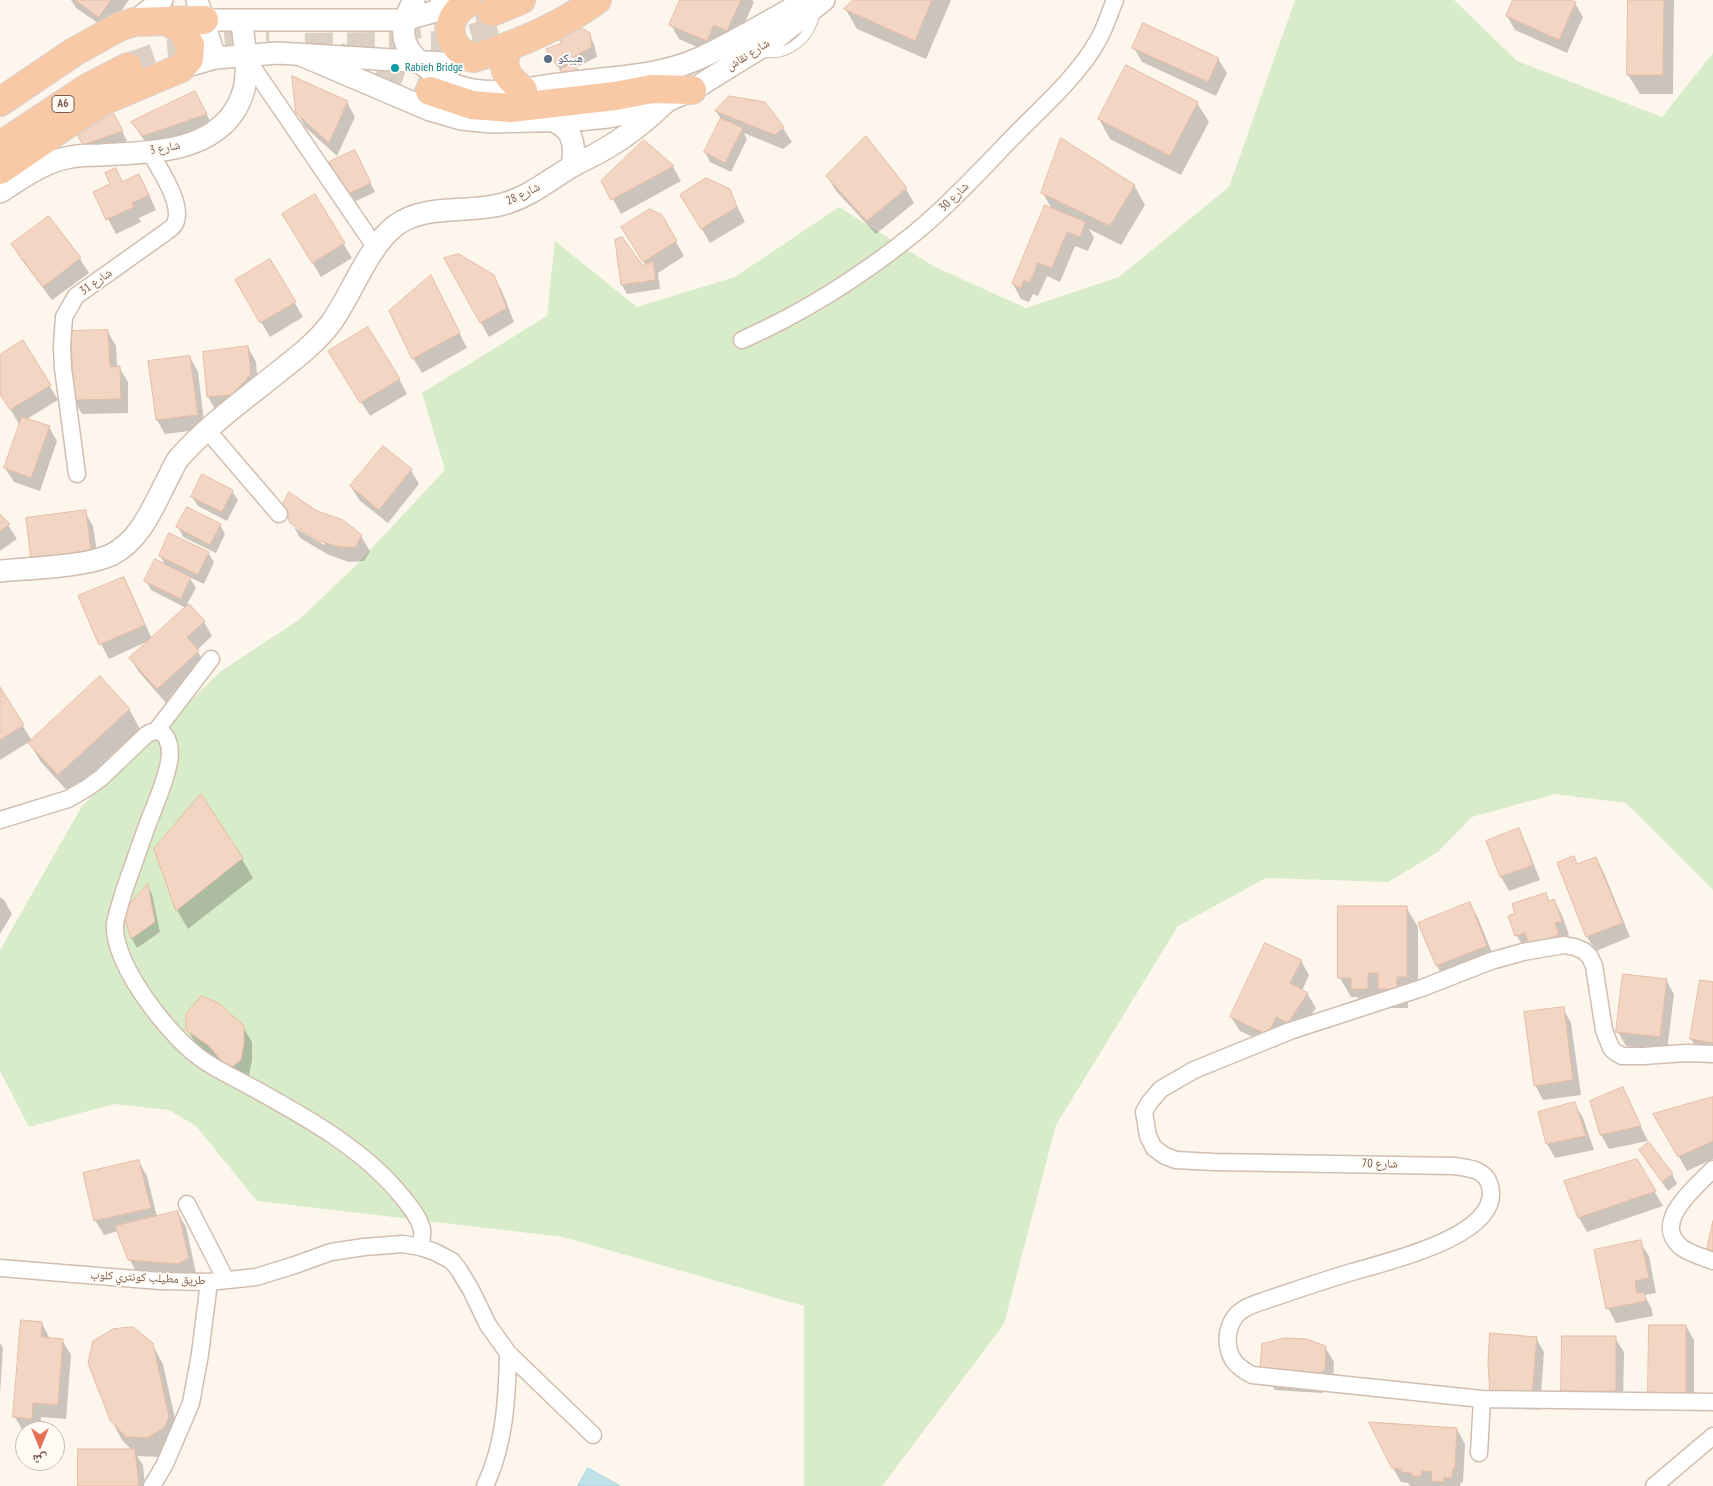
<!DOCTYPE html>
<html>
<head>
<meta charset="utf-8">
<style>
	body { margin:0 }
	#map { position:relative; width:1713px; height:1486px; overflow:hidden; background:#fdf6ec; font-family:"PT Sans Narrow","Noto Naskh Arabic",sans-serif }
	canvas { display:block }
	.north { position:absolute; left:15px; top:1421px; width:50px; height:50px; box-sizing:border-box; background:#fffaf3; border:1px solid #cabbb1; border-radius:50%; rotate:180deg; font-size:14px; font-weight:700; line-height:20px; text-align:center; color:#7a5c4d }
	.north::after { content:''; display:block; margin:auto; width:18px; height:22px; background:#e76f51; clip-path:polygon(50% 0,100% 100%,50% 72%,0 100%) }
</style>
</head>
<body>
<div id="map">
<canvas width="1713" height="1486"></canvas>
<div class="north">ش</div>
</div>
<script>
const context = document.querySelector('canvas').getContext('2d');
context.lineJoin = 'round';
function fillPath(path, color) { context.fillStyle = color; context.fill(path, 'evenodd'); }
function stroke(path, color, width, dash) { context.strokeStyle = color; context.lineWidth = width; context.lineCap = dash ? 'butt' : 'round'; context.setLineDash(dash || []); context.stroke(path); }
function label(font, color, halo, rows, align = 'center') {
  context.font = font + ' "PT Sans Narrow","Noto Naskh Arabic",sans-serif'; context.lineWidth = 4; context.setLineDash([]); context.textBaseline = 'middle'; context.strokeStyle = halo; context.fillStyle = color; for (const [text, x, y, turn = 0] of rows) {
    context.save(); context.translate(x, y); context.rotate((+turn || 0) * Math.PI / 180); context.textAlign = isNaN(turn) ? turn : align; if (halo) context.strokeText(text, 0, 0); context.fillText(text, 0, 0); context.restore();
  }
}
fillPath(new Path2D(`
	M1295,0H1454L1517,61L1662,117L1713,53V890L1626,803L1555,794L1472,817L1438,852L1388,882L1266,878L1178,926L1056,1125L1004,1324L882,1486H804V1306L563,1237L257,1201L196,1126L169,1110L114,1104L29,1127L0,1071V950L82,806L220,672L300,619L355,566L445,470L422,393L547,316L555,241L637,307L735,277L839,207L933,266L1026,308L1119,277L1229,187Z`), '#d8ecc9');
const water = new Path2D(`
	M588,1468L620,1486H578Z`);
fillPath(water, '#bfe3e8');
stroke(water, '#a5d3da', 1);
fillPath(new Path2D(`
	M71,0H129L108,30L76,8Z
	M681,0H752L754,2L735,45L715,55L679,39L671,25Z
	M855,0H951L926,59L857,29L846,10Z
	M1514,0H1568L1575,3L1583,17L1567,53L1515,30L1507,16Z
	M1629,0H1674L1673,94H1640L1628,75Z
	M589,34L594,44L597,57L575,68L579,74L563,75L548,50L562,45L557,36Z
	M1134,48L1218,59L1227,73L1216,96L1142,62Z
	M347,102L355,117L337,156L305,127L297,112Z
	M765,103L783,128L792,142L783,149L744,133L747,139L731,172L710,162L705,152L721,119L716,111Z
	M1197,103L1209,122L1181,175L1110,139L1099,119Z
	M203,107L214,129L152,150L141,136L133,122Z
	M119,125L127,141L90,154L76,132Z
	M359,161L375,192L352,203L347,194Z
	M673,167L681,181L621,214L603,181Z
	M115,170L123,183L147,190L156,210L139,218L141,222L116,234L94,193L112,184Z
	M827,176L906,189L914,203L876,234L836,191Z
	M1134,185L1145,205L1121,245L1089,229L1094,238L1088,251L1075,246L1060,282L1047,276L1038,296L1033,294L1029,302L1021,299L1013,284L1052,209L1042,192Z
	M729,190L745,222L710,243L682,195Z
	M315,196L352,258L321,277L292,229Z
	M661,216L684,256L658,273L660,289L627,294L622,285L646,266L623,228Z
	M49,217L80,259L89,273L52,300L21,259L13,245Z
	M445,259L493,276L502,291L514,322L489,337Z
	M270,261L303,317L270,337L236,280Z
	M438,291L467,348L422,373L413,358Z
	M108,332L116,346L117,367H119L128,382V413L82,414L74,400Z
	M23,342L58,400L27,419L49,427L57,441L40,491L14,482L5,468L22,422L19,424L0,392V356Z
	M248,347L256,362L258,389L216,411L208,397Z
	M190,357L198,372L205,429L165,434L157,420Z
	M338,366L399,379L407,394L370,416Z
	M411,470L419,484L388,523L360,501L351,487Z
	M232,491L238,500L227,521L198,506L192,497Z
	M85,512L93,526L99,565L40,573Z
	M316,512L343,521L361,536L370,551L364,561L349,562L329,555L300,538L294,527L324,545L325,543L292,523Z
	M0,515L8,525L17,539L0,551Z
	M220,525L225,534L216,553L183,537L178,527Z
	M208,553L214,562L204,584L189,577L196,588L187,604L204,622L212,636L197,650L206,666L166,703L139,672L130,658L148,641L109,659L101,644L123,578L131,592L152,639L186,608L151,590L146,581L166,566L160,556Z
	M0,689L32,741L129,709L140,729L70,794L41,762L29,742L0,760Z
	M1518,830L1526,844L1540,880L1509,891L1501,877L1488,841Z
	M155,849L242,859L253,878L188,929L177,910Z
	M1596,858L1604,873L1630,937L1596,951L1587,937L1558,864L1578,866Z
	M147,886L152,894L160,932L137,948L132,939L124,912Z
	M1545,894L1550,902L1554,900L1562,915L1569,935L1562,938L1566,949L1538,959L1532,948L1525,950L1517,936L1510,916Z
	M0,897L4,900L12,914L0,934Z
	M1470,904L1478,918L1495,960L1445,980L1437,966L1420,924Z
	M1406,907L1418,927V996H1408V1008H1390L1381,992H1379V1008H1364L1357,997H1351L1340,978Z
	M1301,961L1309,975L1302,991L1307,993L1316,1008L1296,1037L1284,1031L1276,1048L1240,1031L1231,1017Z
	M1666,980L1674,994L1667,1051L1626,1046L1617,1031Z
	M1713,984V1055L1699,1053L1691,1039Z
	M1563,1008L1571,1023L1581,1095L1543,1100L1535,1085Z
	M243,1027L252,1042V1060L249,1075L238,1083L219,1061L196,1044L187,1029Z
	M1622,1088L1648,1141L1609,1149L1601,1135Z
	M1713,1099V1159L1687,1171L1655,1114Z
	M1575,1104L1583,1118L1594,1150L1555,1158L1547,1144L1540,1113Z
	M1646,1160L1672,1174L1677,1184L1668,1191Z
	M1636,1161L1663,1206L1587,1232L1579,1218L1565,1182Z
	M139,1162L147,1176L157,1217L178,1213L186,1227L196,1273L186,1278L138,1275L130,1260L118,1231L104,1235L95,1220Z
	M1640,1242L1649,1256L1656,1293L1644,1295L1651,1307L1653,1316L1616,1323L1608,1308Z
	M42,1323L50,1339L62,1340L71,1355L66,1419L41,1417L40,1431H23L15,1417Z
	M1686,1326L1694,1340V1408L1658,1407L1650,1393Z
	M1536,1338L1544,1352L1540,1410L1499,1408L1491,1394Z
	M1615,1338L1624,1352L1623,1405H1571L1562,1390Z
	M0,1343L3,1348L0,1394Z
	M152,1344L163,1364L179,1437L175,1447L158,1457L137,1456L143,1465L145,1486H80L133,1451L122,1440L111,1419Z
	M1325,1347L1334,1362L1333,1385L1322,1393L1275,1390L1270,1383Z
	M1457,1429L1465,1444L1463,1483L1461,1482L1460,1486H1410L1408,1483L1401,1482L1393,1468Z`), '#0003');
const building = new Path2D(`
	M75,0H111L99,17Z
	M680,0H741L727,31L714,25L707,41L669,25Z
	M853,0H932L915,41L844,9Z
	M1513,0H1571L1576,2L1559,40L1506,16Z
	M1628,0H1664L1663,75H1627Z
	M1143,23L1219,58L1208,82L1132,48Z
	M576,25L590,33L592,47L557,66L546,49L562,43L556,36Z
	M572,62L578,70L563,76L560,70Z
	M1126,65L1198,102L1170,156L1098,119Z
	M292,76L348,101L329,143L296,113Z
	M195,91L207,114L143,136L131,122Z
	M729,96L765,102L784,127L775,135L715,111Z
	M114,114L123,131L83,145L75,131Z
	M721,118L743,128L725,163L704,152Z
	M866,136L907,188L867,221L826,176Z
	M1061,138L1135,185L1110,226L1041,193Z
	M644,140L674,166L611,200L601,181Z
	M355,150L371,183L346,195L329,162Z
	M116,168L122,182L139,174L149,195L132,203L134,207L106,220L93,192L110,184L105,173Z
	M706,178L730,189L737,207L701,229L680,195Z
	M315,194L345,243L312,263L282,214Z
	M1045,205L1086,222L1080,237L1067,232L1052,268L1038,263L1030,283L1024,280L1021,288L1012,284Z
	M650,209L662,215L677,241L643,262L621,227Z
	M49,216L81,258L43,287L11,244Z
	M622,237L643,266L653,261L656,280L621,285L615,240Z
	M459,254L494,275L507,308L480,323L444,258Z
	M270,259L296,302L260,323L235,280Z
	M431,275L460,333L412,359L389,311Z
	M368,327L400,379L360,403L328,351Z
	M108,330L110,367L120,366L121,399L73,400L71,331Z
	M23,340L51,385L10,410L0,394V355Z
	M248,346L251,374L232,395L207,397L203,352Z
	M190,356L198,415L156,420L148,361Z
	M22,417L50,426L31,478L4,468Z
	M383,446L412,469L379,510L350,486Z
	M202,474L233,490L222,512L191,497Z
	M289,492L317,511L343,520L362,535L356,547H340L319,541L290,523L283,504Z
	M187,507L221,524L210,545L176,527Z
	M86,510L91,551L31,559L26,518Z
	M0,514L10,524L0,531Z
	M169,533L209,552L198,575L159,556Z
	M155,559L191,577L181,599L144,581Z
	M124,577L145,625L99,645L78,596Z
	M189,604L205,621L187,637L199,651L157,689L129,658Z
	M100,676L130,709L58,775L28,743Z
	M0,687L24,725L0,740Z
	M201,794L243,858L176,911L154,849Z
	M1519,828L1533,865L1500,877L1486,841Z
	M1574,856L1577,864L1596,857L1623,923L1586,937L1557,863Z
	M148,884L155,922L131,939L123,912Z
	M1546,893L1549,901L1554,899L1562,921L1555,923L1559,935L1529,945L1525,933L1515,936L1508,916L1515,913L1512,904Z
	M1470,902L1487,946L1436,966L1418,923Z
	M1338,906H1407V977H1397V989H1378V973H1368V989H1351V978H1338Z
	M1265,943L1302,960L1290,983L1308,993L1288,1023L1276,1017L1268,1035L1230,1017Z
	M1623,974L1667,979L1660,1037L1616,1032Z
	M1700,980L1713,982V1043L1690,1039Z
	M202,996L220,1004L244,1026V1044L241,1060L229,1070L209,1046L186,1030V1014Z
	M1564,1007L1573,1080L1534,1086L1524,1012Z
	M1623,1087L1641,1126L1600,1135L1590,1101Z
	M1713,1097V1141L1678,1157L1653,1114Z
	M1575,1102L1586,1136L1546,1144L1538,1112Z
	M1649,1142L1673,1174L1662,1182L1639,1150Z
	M1637,1159L1656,1191L1578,1218L1564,1181Z
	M139,1160L151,1208L94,1221L83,1173Z
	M178,1211L189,1258L178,1264L128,1260L115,1226Z
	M1713,1221V1251L1707,1249Z
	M1641,1240L1649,1278L1635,1281L1637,1293L1644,1292L1646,1301L1606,1309L1594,1250Z
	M21,1320L42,1322L41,1337L63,1339L58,1405L33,1403L32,1419L13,1417Z
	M1649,1325H1686V1393H1648Z
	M133,1327L153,1343L169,1417L164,1428L147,1438L126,1437L110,1420L88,1363L93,1341L113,1329Z
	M1490,1333L1537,1337L1532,1396L1490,1394L1488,1363Z
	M1562,1336H1616V1391H1561Z
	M1285,1338L1306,1339L1326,1346L1325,1370L1313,1379L1260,1368L1262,1344Z
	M1369,1422L1457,1428L1455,1469L1453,1468L1452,1478L1444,1477V1482L1431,1481L1432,1472L1422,1471L1421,1476H1412V1473L1401,1472V1469L1392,1468Z
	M78,1449H135L139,1486H78Z`);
fillPath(building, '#f3d5c3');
stroke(building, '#e6bba3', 1);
stroke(new Path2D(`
	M392,28L447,21L492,12
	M182,35L235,31L269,30
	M305,47L446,45L498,31
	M337,56L430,91
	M128,67L165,54L212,50`), '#dcd0c4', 28, [28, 14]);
const service = new Path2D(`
	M762,52C789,57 811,37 815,12`);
const minor = new Path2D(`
	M245,56L376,248
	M742,340C805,312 863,275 916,232C950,204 981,170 1011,139C1039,110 1078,76 1097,42C1105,29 1109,14 1115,0
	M207,430L279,514
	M77,474L63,368L62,346L64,317L76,296L166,232C170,229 175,226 176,221C182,201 159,169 150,152
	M156,731L211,659
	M0,820L68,799L87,788L101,778L146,735C167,722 172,747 169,762C165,783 156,803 148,823C140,846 132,868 124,891C121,902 117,912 115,924C114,934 118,947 122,957C136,991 173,1039 203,1060C219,1071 237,1079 253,1088C305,1117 361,1147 400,1194C408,1204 418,1215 422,1229C423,1234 421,1242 420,1247
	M1713,1054L1686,1053L1643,1056H1622L1615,1052L1611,1048L1604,1030L1594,966L1590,957L1584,951L1575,947L1564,945L1523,952L1491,961L1422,988L1290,1031L1194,1070L1161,1089L1149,1103L1144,1112L1148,1136L1154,1148L1165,1156L1176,1160L1214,1162L1454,1166C1468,1168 1484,1169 1489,1183C1508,1235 1385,1262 1352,1272C1325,1280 1299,1289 1272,1298C1262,1302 1250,1304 1241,1311C1231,1318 1226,1333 1228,1345C1230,1361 1239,1368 1252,1375L1482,1399L1713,1402
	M1713,1169C1696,1187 1651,1222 1681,1247C1690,1254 1703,1257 1713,1261
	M187,1204L226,1280
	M0,1268L160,1281L209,1282L256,1277L292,1266L331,1252L364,1247L403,1244L420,1247L435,1252L452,1261L459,1270L471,1290L488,1325L508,1353L593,1435
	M1479,1453L1482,1399
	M152,1486L165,1464L191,1403L200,1354L209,1282
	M485,1486C505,1444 507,1399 508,1353
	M1654,1486L1713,1436`);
const tertiary = new Path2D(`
	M197,0L215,58
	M414,0C400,25 398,44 422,64C434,74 445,82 460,87C492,97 527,88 559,84C606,77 656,78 700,58C737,41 772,19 807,0
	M204,20H404L447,8L441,0
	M134,22L162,0
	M301,55L430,110L461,119L491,122L577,120L608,117L638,111L667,101L692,90L776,38L824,0
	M181,68L215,58L278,53L443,63L473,58
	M548,120C573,125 576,145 572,166
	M0,192C22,178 45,161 71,157C80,155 91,155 101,155C145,152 201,154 231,116C240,104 246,88 246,73C247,56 243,38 242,21
	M0,571C30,568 84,567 111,555C140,541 153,507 167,480C171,473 174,464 179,458C208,425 244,400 277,373C296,358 316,343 331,323C352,294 367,248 395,226C425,203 469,214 503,204C529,197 549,180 571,167C585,159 600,153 613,144C633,132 650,117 667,101`);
const trunk = new Path2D(`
	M466,4C442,21 447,48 473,58C517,45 559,27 597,0
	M492,12L521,0
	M508,46C500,68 506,76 523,90
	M430,91L472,105L511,108L615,96L652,89L692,90
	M0,102L74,52L119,27L134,22L204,20
	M0,146L89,87L128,67
	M0,170L73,120L103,101L181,68L189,59L190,45L181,29L166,21`);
stroke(service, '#d1beb0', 11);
stroke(minor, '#d1beb0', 19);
stroke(tertiary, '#d1beb0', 24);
stroke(trunk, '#dad1cd', 30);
stroke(service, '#fff', 9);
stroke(minor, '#fff', 16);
stroke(tertiary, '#fff', 21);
stroke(trunk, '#f9c8a4', 28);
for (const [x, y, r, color] of [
	[548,59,5,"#5c6f8a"],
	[395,68,5,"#0f9aa8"]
]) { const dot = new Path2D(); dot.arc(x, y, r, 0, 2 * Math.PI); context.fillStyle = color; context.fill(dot); stroke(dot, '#fffaf3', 2); }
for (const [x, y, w] of [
	[63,104,22]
]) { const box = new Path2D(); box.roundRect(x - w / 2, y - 8.5, w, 17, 4); context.fillStyle = '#fffaf3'; context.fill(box); stroke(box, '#7a5c4d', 1); }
label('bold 11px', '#7a5c4d', null, [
	["A6",63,104]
]);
label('12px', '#7a5c4d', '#fffaf3', [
	["شارع نقاش",748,55,-32],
	["شارع 3",165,148,-11],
	["شارع 28",523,194,-26],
	["شارع 30",954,197,-44],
	["شارع 31",96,282,-35],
	["شارع 70",1380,1164,1],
	["طريق مطيلب كونتري كلوب",148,1278,3]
]);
label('12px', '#4e5e75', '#fffaf3', [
	["هيبكو",558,59]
], 'left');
label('12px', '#0d838f', '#fffaf3', [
	["Rabieh Bridge",405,68]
], 'left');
</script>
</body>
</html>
